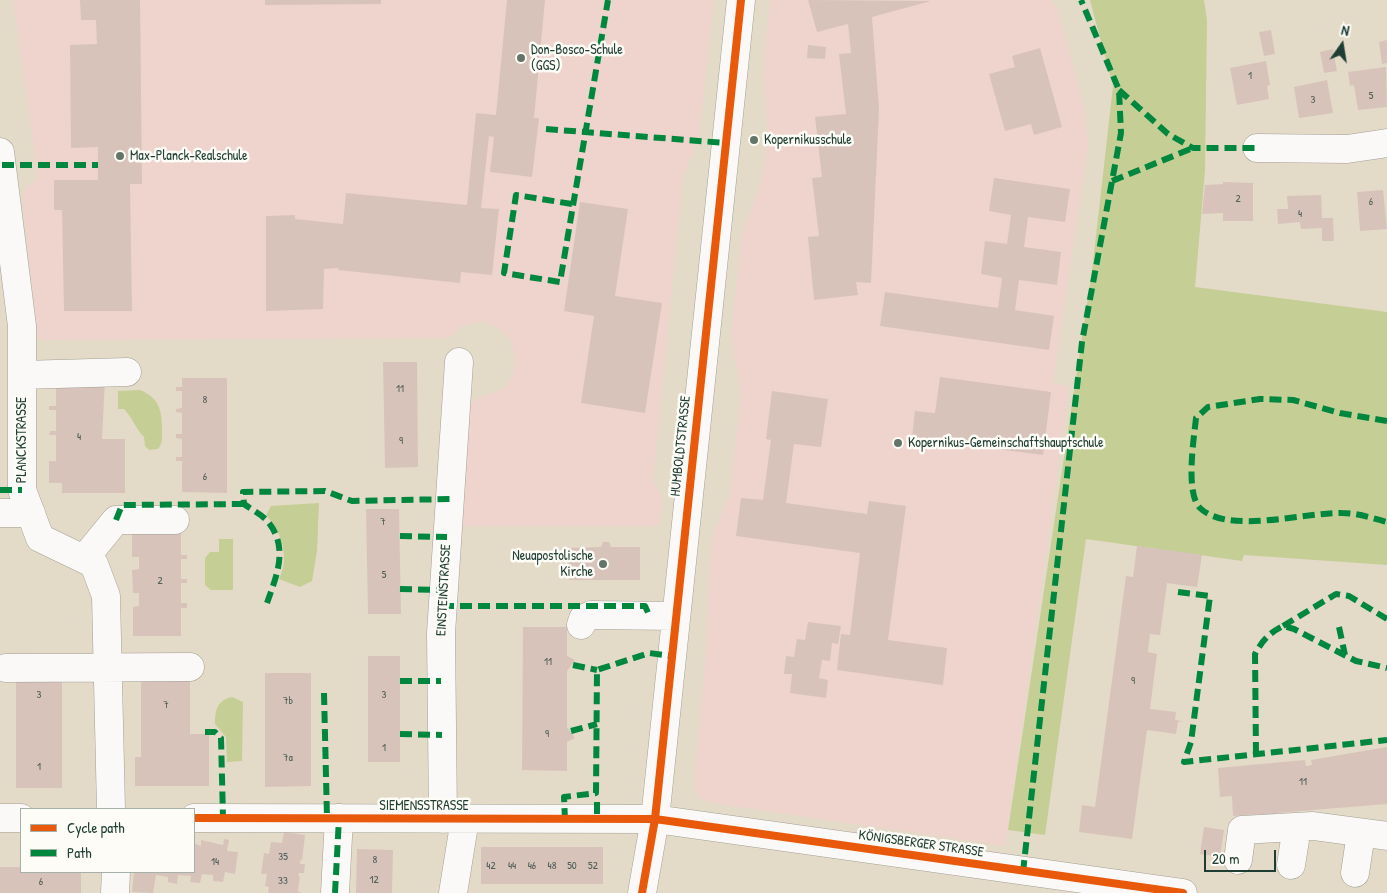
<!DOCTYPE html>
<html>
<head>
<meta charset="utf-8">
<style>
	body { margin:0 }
	#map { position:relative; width:1387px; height:893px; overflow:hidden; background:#e4dac8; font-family:"Patrick Hand",sans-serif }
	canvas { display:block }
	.legend { position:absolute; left:20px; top:808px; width:175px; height:65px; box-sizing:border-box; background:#fdfcf7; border:1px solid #a4b0a9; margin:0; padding:6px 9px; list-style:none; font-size:15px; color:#1f3d34 }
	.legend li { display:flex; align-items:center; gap:10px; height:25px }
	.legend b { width:25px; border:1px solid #a4b0a9 }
	.north { position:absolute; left:1317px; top:20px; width:50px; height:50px; -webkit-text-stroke:4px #fdfcf7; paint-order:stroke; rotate:13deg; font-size:14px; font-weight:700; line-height:20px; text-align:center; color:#1f3d34 }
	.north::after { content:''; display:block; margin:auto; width:18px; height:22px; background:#1f3d34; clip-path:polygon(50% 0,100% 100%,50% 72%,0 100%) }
	.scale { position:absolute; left:1204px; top:850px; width:72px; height:22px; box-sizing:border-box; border:2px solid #1f3d34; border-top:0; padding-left:6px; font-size:15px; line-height:18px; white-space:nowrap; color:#1f3d34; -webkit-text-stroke:4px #fdfcf7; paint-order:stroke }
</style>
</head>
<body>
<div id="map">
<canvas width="1387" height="893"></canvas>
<ul class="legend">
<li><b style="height:6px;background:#e8590c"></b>Cycle path</li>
<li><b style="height:6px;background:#00873e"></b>Path</li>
</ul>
<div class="north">N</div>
<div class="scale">20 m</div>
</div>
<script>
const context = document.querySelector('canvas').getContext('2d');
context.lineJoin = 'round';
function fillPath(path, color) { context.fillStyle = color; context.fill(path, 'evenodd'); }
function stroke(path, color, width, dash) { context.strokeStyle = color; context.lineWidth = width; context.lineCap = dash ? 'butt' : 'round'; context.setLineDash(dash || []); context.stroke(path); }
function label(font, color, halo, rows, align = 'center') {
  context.font = font + ' "Patrick Hand",sans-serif'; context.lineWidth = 5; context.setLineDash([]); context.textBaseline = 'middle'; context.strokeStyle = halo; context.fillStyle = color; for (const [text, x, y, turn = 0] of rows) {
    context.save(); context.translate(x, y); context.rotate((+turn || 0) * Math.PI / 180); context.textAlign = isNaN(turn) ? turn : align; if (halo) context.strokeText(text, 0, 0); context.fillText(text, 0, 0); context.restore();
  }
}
fillPath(new Path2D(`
	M13,0H714L699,138L683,176L653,480L663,499L659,526H460L468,405L477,398L503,389L512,377L516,362L511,340L497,327L482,321L462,326L449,338L38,340L22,197L27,186L38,178Z
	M770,0H1051L1057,8L1084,108L1088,144L1053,383L1069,386L1005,846L717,804L703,800L696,793L694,784L705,666L710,559L714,532L730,494L741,392L731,336L741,238L762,179L768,136L763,74Z`), '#eed4cc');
fillPath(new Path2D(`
	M1090,0H1204L1207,20L1205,171L1195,287L1387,312V565L1244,555L1242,561L1086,539L1045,835L1008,830L1092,271L1113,86Z
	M140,390C159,398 162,410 162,429C162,437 163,443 158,449L149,450L145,446L144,437C135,428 133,418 124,409H118V391Z
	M319,503L317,551L312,581L300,587L279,579C290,558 282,532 266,515L271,506Z
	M219,539H233V590H211L205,585V558L210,552H219Z
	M232,697L243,702L242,761L227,762L226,737L215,724C215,711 217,700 232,697Z`), '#c5ce95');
fillPath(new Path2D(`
	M80,0H140L142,184H130L132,311H64L62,210H54V180H98V147L71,148L70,45L97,44L96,20H81Z
	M265,0H381V4L265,5Z
	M507,0H545L534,118H539L532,177L490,172L494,137L489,136L481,208L499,209L492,275L461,272L460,283L338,270L339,268L324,269L323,309L266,311V216L295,215V219L343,224L346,193L467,205L476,113L496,115Z
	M808,0L931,1L872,17L879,109L871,283L856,282L858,295L814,300L808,237L819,236L812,178L822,177L815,117L846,114L839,54L851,53L848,24L817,32Z
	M1271,30L1275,54L1264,56L1259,32Z
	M1387,40V63L1382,64L1379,42Z
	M808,45L826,47L825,59L807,58Z
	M1040,48L1062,127L1034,135L1031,124L1005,131L989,74L1015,67L1012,56Z
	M1333,49L1337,71L1324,73L1320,52Z
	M1266,61L1270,85L1267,86L1269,99L1237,105L1230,68Z
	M1386,67L1387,107L1358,110L1354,85L1350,86L1348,72Z
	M1327,80L1333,113L1299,118L1294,87Z
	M994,178L1070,189L1065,222L1028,217L1024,247L1061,252L1057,285L1019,280L1015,310L1054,316L1049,350L880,326L885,292L998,308L1002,278L981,274L985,241L1007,244L1011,215L989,211Z
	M1223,182L1253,183V221H1223V213L1202,214L1205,185L1223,184Z
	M1383,190L1387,229L1360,231L1357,192Z
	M1321,195L1322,218H1333L1334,241H1322V228L1301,229L1300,222L1278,224L1277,209H1288L1287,196Z
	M580,202L628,209L615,296L662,303L645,413L581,403L594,316L564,311Z
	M383,362H417L418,467L385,468Z
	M940,377L1051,392L1043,455L912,438L915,411L935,413Z
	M182,378H227V493L182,492V461H176V457H182V439L176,438V434H182V413L176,412V409L182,408V391H176V387H182Z
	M105,379L102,439H125V493H62V483H49V461H56V435H49L50,431H56V410H49V406H56V383Z
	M772,391L828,399L821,447L794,444L786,503L867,514L869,501L906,506L888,640L947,648L943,685L837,670L841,634L850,635L860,553L736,536L741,498L763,500L771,440L766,439Z
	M366,509H399L401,614H368Z
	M132,526H181V555H187V559H181V579H187V583H181V603H187V608H181V636H133V607L139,606V593H133L132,570L139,569V557H132Z
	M603,542H609L611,547H640V580H569L567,553H569V548L601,547Z
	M1137,546L1202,555L1197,587L1167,583L1160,635L1150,634L1148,652L1157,654L1150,709L1176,712L1175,720L1183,721L1178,722L1176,734L1147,730L1132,839L1079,832L1082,805L1095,807L1126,576L1133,577Z
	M808,622L841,626L838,644L832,643L830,661L822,660L819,678L828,680L826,698L790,693L792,674H784L786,656L794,657L797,639L805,640Z
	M523,627H567V656L575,660L567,671V727L575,738L567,742V771L522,770Z
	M368,656H400V762H368Z
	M265,673H311V786L265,787Z
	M16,675H62V788H16Z
	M141,675H190V734H209V786H135V757H141Z
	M1387,747V804L1276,813L1277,819L1261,821V814L1233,816L1232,796L1220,797L1218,768L1305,760L1306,766L1312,765L1311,760Z
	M1204,827L1224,830L1220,857L1200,854Z
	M284,832L305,835L302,861L300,860V864H305L304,873H299L298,876H300L298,891L302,893H268L269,887L265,886L267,874H261L264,853L269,854L271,842L282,843Z
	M224,839L229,840L227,851L238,852L235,874L225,872L223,882L213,881V875L202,874L200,883L190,882L191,876L178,875L177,884L168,882V877L156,875L153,893L132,892L134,872H194V843L201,846V840L223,845Z
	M481,847H603V884H481Z
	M357,849L393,850L392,893H356Z
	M0,867H21V872H81V893H0Z`), '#d8c3bb');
const minor = new Path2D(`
	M1257,148L1347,149L1387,143
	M0,152L22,326V490L40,538L94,564L106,596L111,809
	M22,375L127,372
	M0,513H31
	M84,559L116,520H175
	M581,625L583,619L591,615L676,616
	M6,668L190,667
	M0,818H21
	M194,818L655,819L1183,893
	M443,819L441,633L459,362
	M1238,860L1242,830L1313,826L1387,836
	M1291,865L1297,827
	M1355,873L1361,833
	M115,893L116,872
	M335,893L339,818
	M453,893L465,819
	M642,893L655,819L741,0`);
stroke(minor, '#a19f94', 29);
stroke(minor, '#fbf9f7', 28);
stroke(new Path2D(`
	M1119,90L1168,134L1193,148H1257
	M546,129L725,143
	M2,165H98
	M1112,181L1193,148
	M572,204L516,195L504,273L560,282L608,0
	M1387,421L1340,413L1293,400L1260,399L1208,407L1196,418C1194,438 1185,493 1200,508C1228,535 1306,512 1342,513C1357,513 1372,518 1387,522
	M0,490H22
	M116,520L122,505L244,504
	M400,536L447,537
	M400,589L443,590
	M1178,592L1210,596L1191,742L1184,762L1387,740
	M267,603C276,577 289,549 269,523C263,515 252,510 244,504L243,492L325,491L352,501L450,499
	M442,606H645L650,617
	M1283,626L1336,594L1349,596L1387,619
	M1339,627L1345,655
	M573,665L597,670
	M400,681H441
	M324,693L327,818
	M571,731L597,724
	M205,732H215L221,738L223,818
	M400,734L442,735
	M1256,754L1255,654C1262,641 1269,633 1283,626L1294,629L1356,661L1387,668
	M597,802V820
	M565,820L564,797L596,793L597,670L649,653L672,656
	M1023,872L1082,342L1121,133L1119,90L1081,0
	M335,893L339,818`), '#00873e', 6, [12, 6]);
stroke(new Path2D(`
	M194,818L655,819L1183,893
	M642,893L655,819L741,0`), '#e8590c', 8);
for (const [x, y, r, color] of [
	[521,58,5,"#647468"],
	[754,140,5,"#647468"],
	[120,156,5,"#647468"],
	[898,443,5,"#647468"],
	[603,564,5,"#647468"]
]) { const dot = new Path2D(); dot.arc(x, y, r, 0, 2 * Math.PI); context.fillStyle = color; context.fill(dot); stroke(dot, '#fdfcf7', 2); }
label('11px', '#4d5e56', null, [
	["1",1250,76],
	["5",1371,96],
	["3",1313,100],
	["2",1238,199],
	["6",1371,202],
	["4",1300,214],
	["11",400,389],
	["8",205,400],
	["4",79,437],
	["9",401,441],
	["6",205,477],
	["7",383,522],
	["5",384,575],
	["2",160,581],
	["11",548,662],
	["9",1133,681],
	["3",39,695],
	["3",384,695],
	["7b",288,701],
	["7",166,705],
	["9",547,734],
	["1",384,748],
	["7a",288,758],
	["1",39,767],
	["11",1303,782],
	["35",283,857],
	["8",375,860],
	["14",215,862],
	["42",491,866],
	["44",512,866],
	["46",532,866],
	["48",552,866],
	["50",572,866],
	["52",593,866],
	["12",374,880],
	["33",283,881],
	["6",41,882]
]);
label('14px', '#1f3d34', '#fdfcf7', [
	["Don-Bosco-Schule",531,50],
	["(GGS)",531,66],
	["Kopernikusschule",764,140],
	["Max-Planck-Realschule",130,156],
	["Kopernikus-Gemeinschaftshauptschule",908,443],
	["Neuapostolische",593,556,"right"],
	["Kirche",593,572,"right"]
], 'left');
label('14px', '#1f3d34', '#fdfcf7', [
	["PLANCKSTRASSE",22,440,-90],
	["HUMBOLDTSTRASSE",681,446,-84],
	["EINSTEINSTRASSE",444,590,-87],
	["SIEMENSSTRASSE",424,806],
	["KÖNIGSBERGER STRASSE",921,844,8]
]);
</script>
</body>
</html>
